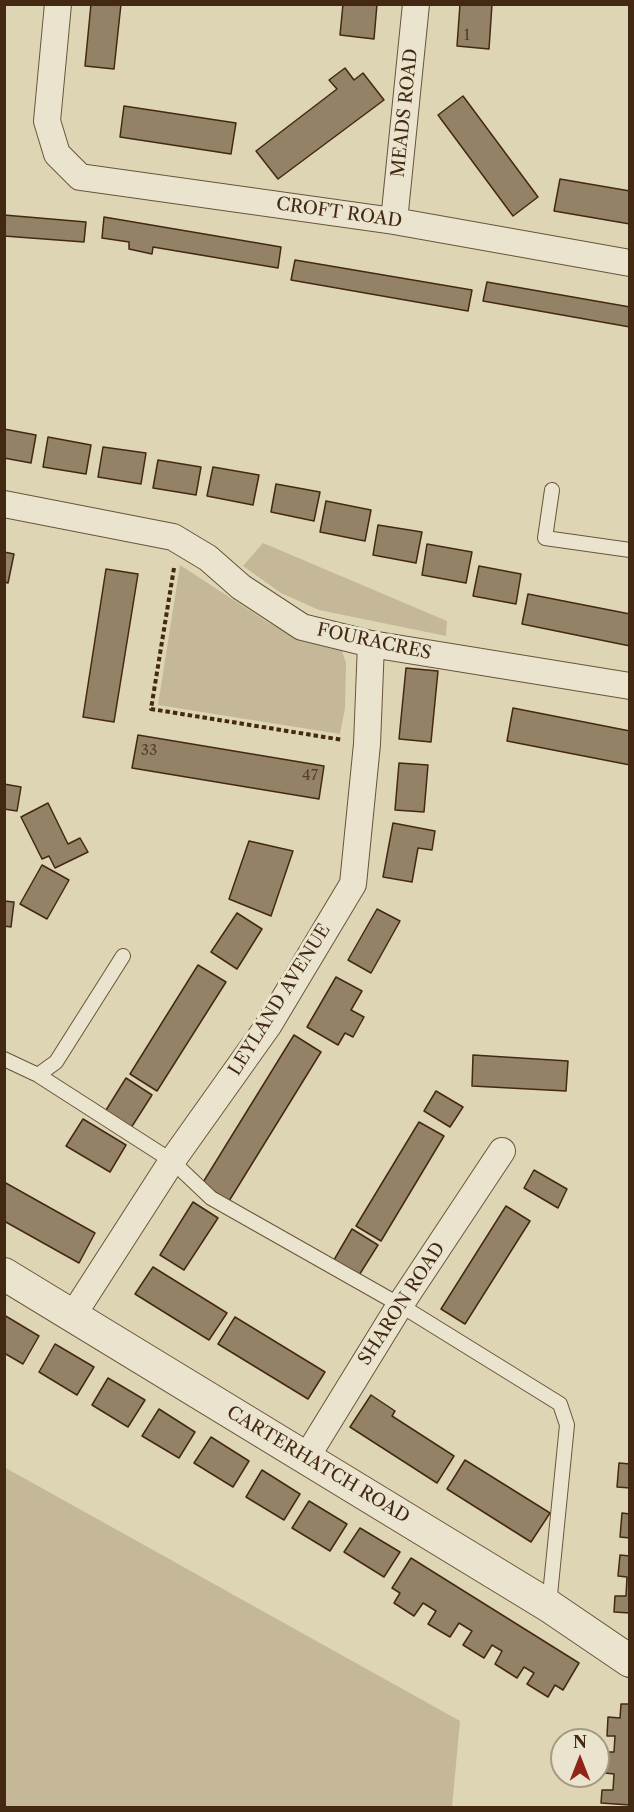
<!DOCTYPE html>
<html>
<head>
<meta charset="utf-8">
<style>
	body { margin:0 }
	#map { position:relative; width:634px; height:1812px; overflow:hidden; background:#ded5b4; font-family:"Libre Caslon Text",serif }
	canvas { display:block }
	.frame { position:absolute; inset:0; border:6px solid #442912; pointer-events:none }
	.north { position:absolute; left:550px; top:1728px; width:60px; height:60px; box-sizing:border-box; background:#eae4ce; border:2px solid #a89983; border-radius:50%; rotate:0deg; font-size:16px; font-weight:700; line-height:24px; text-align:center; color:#442912 }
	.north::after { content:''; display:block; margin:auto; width:21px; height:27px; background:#8f2418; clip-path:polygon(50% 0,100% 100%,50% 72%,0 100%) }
</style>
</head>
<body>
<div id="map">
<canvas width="634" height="1812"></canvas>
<div class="frame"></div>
<div class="north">N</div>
</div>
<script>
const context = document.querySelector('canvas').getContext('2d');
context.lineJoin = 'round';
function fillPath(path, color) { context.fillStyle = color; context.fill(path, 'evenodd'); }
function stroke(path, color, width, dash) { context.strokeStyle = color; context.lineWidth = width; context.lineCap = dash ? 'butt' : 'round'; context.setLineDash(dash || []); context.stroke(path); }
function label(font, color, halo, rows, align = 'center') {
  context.font = font + ' "Libre Caslon Text",serif'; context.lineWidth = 6; context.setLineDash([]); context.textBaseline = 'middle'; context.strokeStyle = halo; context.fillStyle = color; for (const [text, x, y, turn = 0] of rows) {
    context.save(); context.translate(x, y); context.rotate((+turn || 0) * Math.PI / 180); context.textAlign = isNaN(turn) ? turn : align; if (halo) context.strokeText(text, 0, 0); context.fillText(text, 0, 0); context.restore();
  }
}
fillPath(new Path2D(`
	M263,543L447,621L446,636L319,610L281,593L243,566Z
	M180,565L269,623L311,643L335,647L342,651L346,663L345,708L340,734L158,705Z
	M4,1467L460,1721L452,1807H5Z`), '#c4b898');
const building = new Path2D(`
	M91,4H121L114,69L85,66Z
	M343,4H377L374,39L340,35Z
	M460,4H492L489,49L457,46Z
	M345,68L354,80L363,73L384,100L278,179L256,151L337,89L329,80Z
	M463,96L538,197L513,216L438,115Z
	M124,106L236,123L231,154L120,137Z
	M560,179L630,191V224L554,211Z
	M4,215L86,222L84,242L4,236Z
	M104,217L281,247L278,268L153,247L152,254L129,249V242L102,238Z
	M295,260L472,290L468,311L291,280Z
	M487,282L630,307V327L483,301Z
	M4,429L36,435L31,463L4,458Z
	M48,437L91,445L86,474L43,467Z
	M103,447L146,453L141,484L98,477Z
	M158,460L201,467L196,495L153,488Z
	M213,467L259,475L253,505L207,496Z
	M276,484L320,492L314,521L271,512Z
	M326,501L371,510L365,541L320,532Z
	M378,525L422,532L416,563L373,555Z
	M427,544L472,552L466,583L422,575Z
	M4,552L14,554L8,583L4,582Z
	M479,566L521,574L516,604L473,596Z
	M106,569L138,574L114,722L83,717Z
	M528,594L630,614V646L522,624Z
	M406,668L438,671L431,742L399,739Z
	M513,708L630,731V765L507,741Z
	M138,735L324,766L319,799L132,768Z
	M399,763L428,765L424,812L395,810Z
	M4,784L21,787L17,811L4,809Z
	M48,803L68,844L80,838L88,852L55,868L49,856L42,859L21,817Z
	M393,823L435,831L432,850L418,848L412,882L383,877Z
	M249,841L293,851L271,916L229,899Z
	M42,865L69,880L47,919L20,904Z
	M4,901L14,902L11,927L4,926Z
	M377,909L400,921L371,973L348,960Z
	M237,913L262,929L237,969L211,952Z
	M198,965L226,982L157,1091L130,1074Z
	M336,977L362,991L351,1010L364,1017L353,1037L345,1033L338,1045L307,1027Z
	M294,1035L321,1052L229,1201L202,1184Z
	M473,1055L568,1061L566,1091L472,1086Z
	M126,1078L152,1095L129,1131L103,1115Z
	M436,1091L463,1107L450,1127L424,1111Z
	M83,1119L126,1145L110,1172L66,1146Z
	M419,1122L444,1136L381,1241L356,1226Z
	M534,1170L567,1189L558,1208L524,1188Z
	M4,1182L95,1233L79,1263L4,1221Z
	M193,1202L218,1218L184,1270L160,1255Z
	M506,1206L530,1221L465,1324L441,1309Z
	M352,1229L378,1245L356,1280L331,1265Z
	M153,1267L227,1313L209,1340L135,1294Z
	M4,1315L39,1336L23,1364L4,1353Z
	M235,1317L325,1372L308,1399L218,1344Z
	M55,1344L94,1367L77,1395L39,1372Z
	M108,1378L145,1400L128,1427L92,1405Z
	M371,1395L395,1411L392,1416L454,1456L437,1483L350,1427Z
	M159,1409L195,1432L179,1458L142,1436Z
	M211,1437L249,1461L233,1487L194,1463Z
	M465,1460L550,1513L531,1542L447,1489Z
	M619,1463L630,1464V1488L617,1487Z
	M262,1470L300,1494L284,1520L246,1497Z
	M309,1501L347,1524L330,1551L292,1528Z
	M622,1513L630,1514V1538L620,1537Z
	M360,1528L400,1552L384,1577L344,1552Z
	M620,1555L630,1556V1613L614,1612L615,1596H626L627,1577L618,1576Z
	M411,1558L579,1663L563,1690L555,1685L548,1697L527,1684L534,1673L524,1667L517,1678L495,1664L502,1651L492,1645L484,1658L463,1645L472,1631L459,1623L450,1637L428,1624L436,1611L423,1603L414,1616L394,1603L400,1593L392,1588Z
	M621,1704H630V1805L601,1803L602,1790H613L614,1774L605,1773L606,1752H614L615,1736H607L608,1717L620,1718Z`);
fillPath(building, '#948266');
stroke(building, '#442912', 1.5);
const service = new Path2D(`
	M552,490L545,538L630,550
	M4,1059L38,1075L172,1161L211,1198L400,1305L560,1404L567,1425L549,1605
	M38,1075L56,1062L123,956`);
const minor = new Path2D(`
	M58,4L47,121L57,154L80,177L394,221L630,263
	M394,221L416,4
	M4,504L173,537L208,558L241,587L302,627L371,644L630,686
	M73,1315L172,1161L268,1026L353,884L367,744L371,644
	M306,1458L400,1305L502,1151`);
const tertiary = new Path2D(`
	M4,1274L549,1606L630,1661`);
stroke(service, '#6a543a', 16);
stroke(minor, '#6a543a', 28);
stroke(tertiary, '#6a543a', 34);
stroke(new Path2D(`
	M174,568L151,709L343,740`), '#442912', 4, [4.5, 3]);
stroke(service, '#eae4ce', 14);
stroke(minor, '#eae4ce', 26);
stroke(tertiary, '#eae4ce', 32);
label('15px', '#583f27', null, [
	["1",467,36],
	["33",149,751],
	["47",310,776]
]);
label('18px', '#442912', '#eae4ce', [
	["MEADS ROAD",405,113,-84],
	["CROFT ROAD",339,213,8],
	["FOURACRES",374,642,12],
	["LEYLAND AVENUE",280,1000,-58],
	["SHARON ROAD",402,1304,-57],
	["CARTERHATCH ROAD",318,1465,31]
]);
</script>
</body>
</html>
